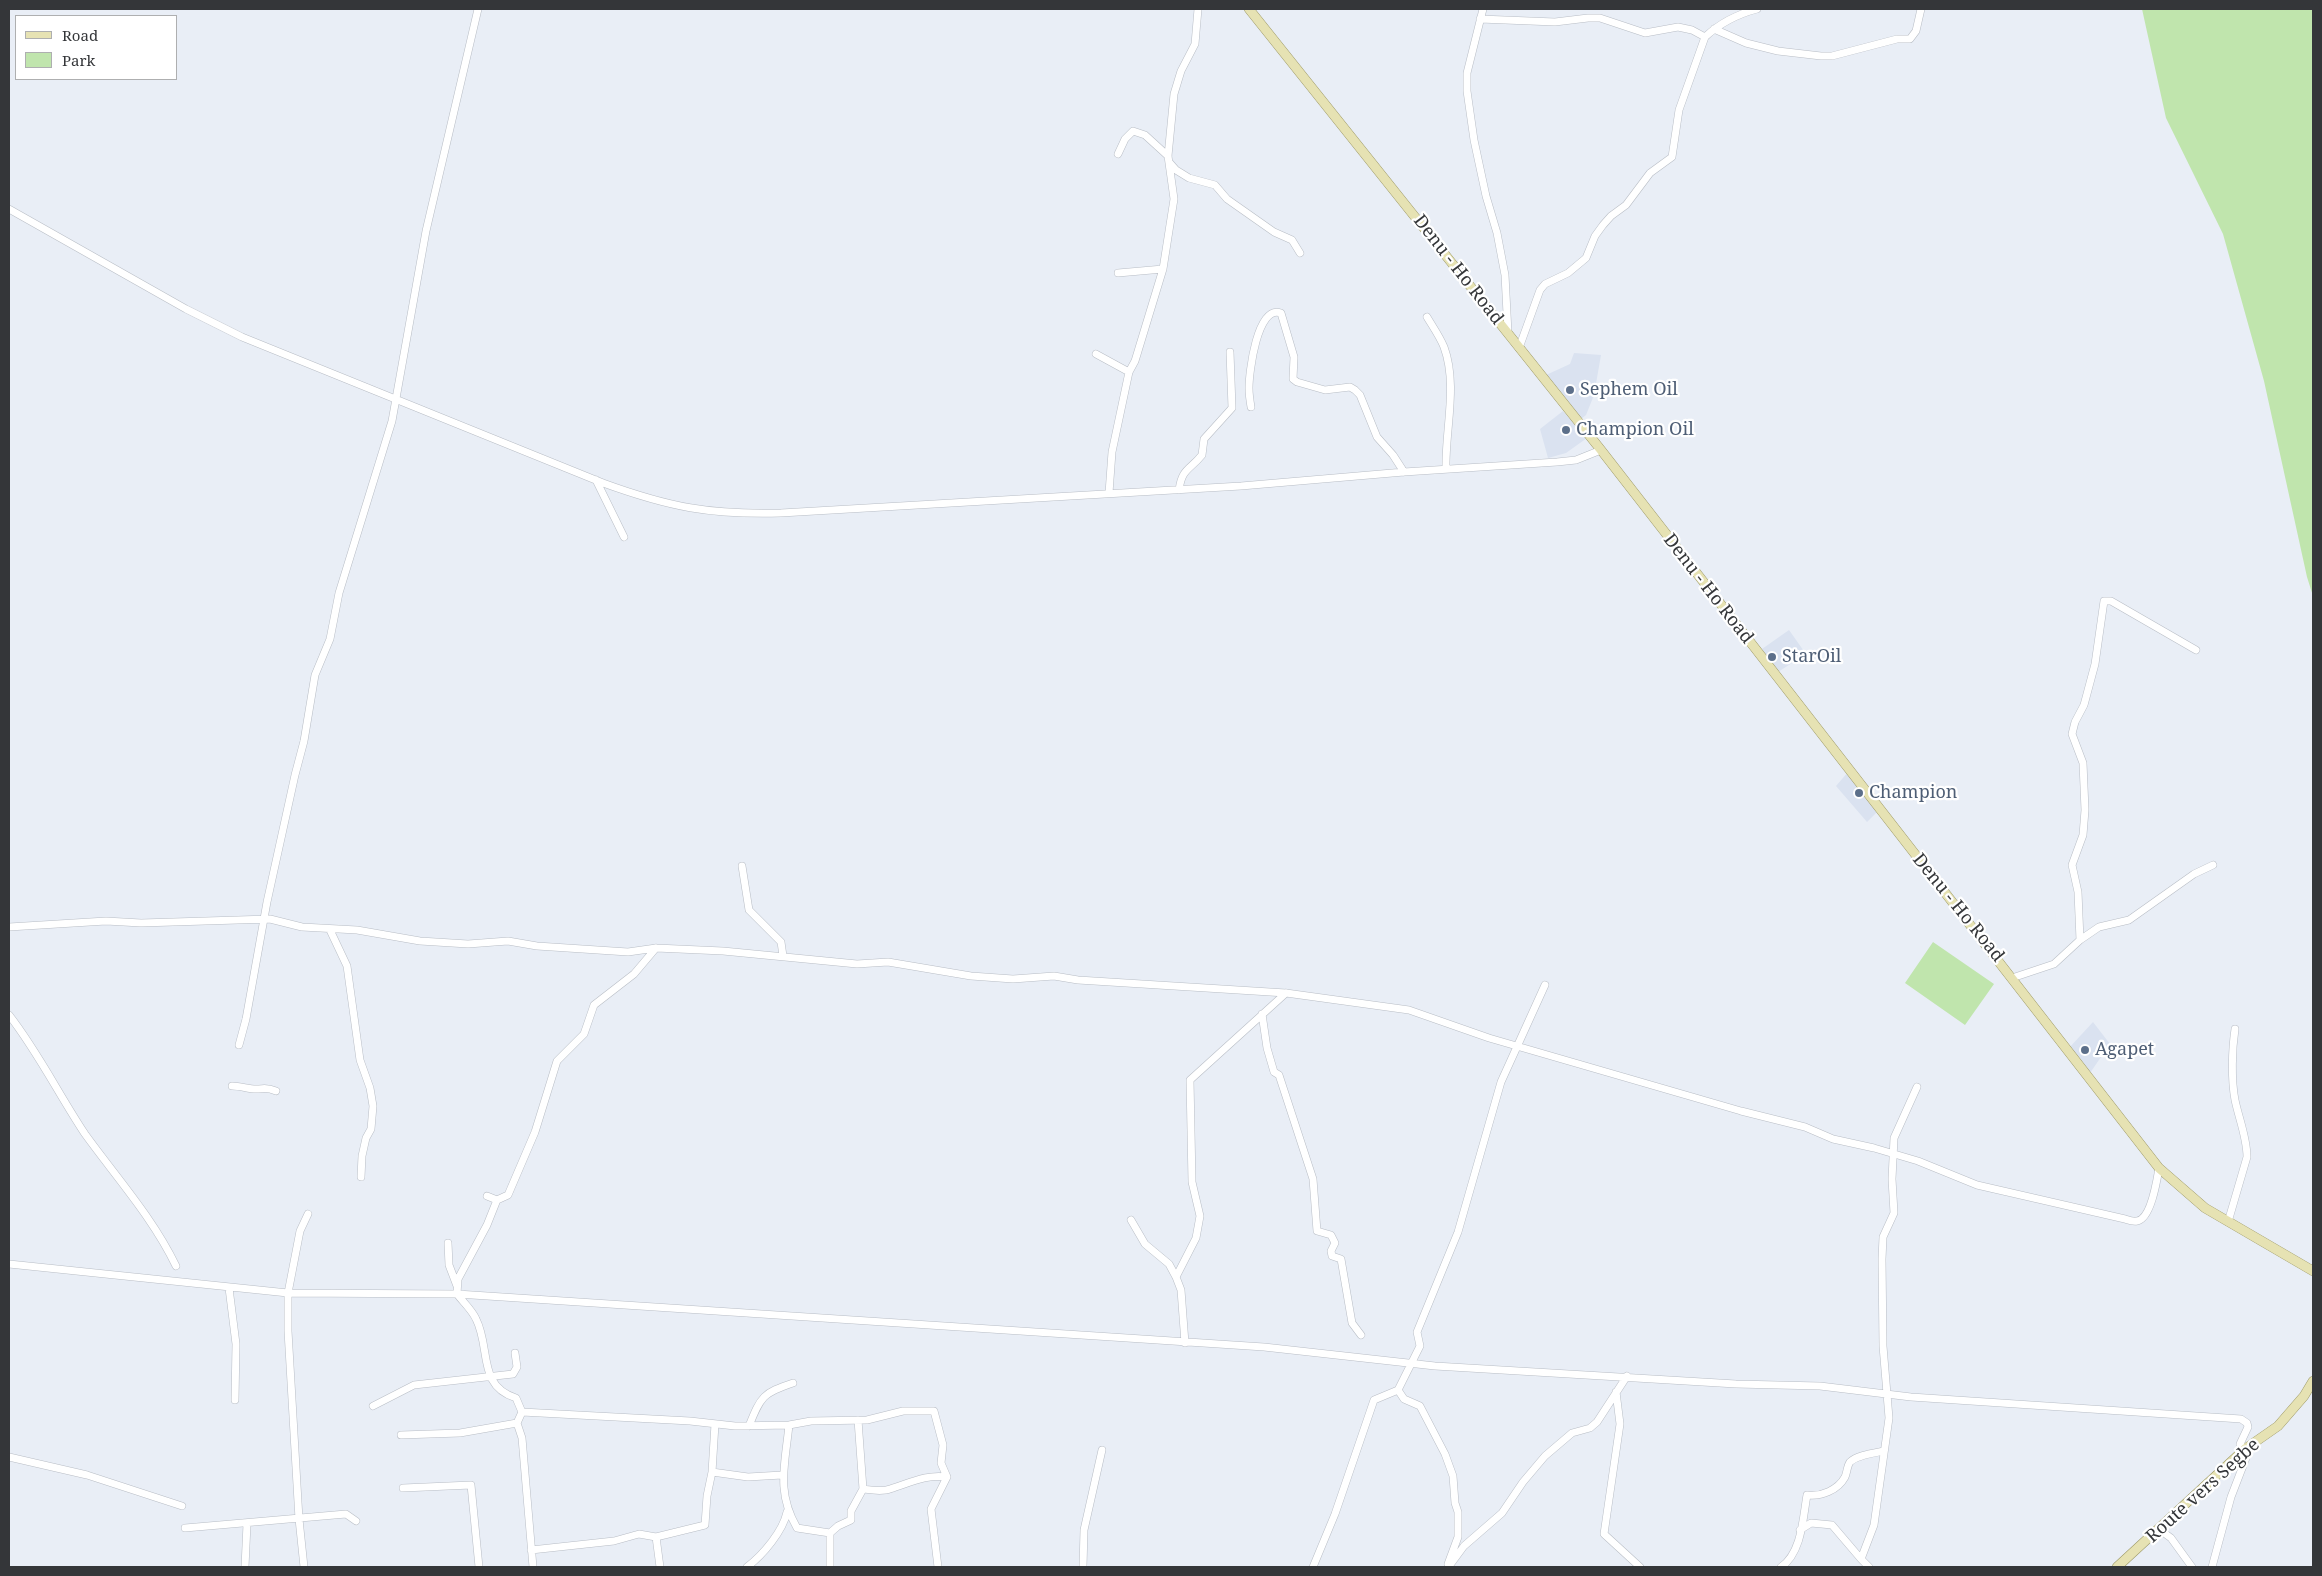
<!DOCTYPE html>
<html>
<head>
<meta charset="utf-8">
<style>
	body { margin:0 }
	#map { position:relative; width:2322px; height:1576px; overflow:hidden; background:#e9eef6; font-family:"Noto Serif",serif }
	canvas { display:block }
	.frame { position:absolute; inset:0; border:10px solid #343639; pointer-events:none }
	.legend { position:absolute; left:15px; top:15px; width:162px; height:65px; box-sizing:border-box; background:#fff; border:1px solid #aeafb0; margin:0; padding:6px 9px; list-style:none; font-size:15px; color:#343639 }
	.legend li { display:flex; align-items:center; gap:10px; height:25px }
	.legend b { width:25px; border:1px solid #aeafb0 }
</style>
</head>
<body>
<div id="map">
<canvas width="2322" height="1576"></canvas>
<div class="frame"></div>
<ul class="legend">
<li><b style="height:6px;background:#e6e2b3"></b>Road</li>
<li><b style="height:14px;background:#c0e5ad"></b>Park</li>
</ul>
</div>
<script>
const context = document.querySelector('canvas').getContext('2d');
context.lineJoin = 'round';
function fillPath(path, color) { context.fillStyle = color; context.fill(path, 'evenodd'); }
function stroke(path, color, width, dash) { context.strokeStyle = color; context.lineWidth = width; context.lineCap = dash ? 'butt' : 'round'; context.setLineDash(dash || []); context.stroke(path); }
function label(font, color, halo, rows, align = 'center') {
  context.font = font + ' "Noto Serif",serif'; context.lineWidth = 4.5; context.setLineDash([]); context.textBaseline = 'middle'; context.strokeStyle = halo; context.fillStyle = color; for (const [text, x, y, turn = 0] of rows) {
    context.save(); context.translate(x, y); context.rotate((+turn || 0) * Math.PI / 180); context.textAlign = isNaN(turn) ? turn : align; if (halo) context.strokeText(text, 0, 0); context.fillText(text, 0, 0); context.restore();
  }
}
fillPath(new Path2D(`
	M1574,353L1601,355L1594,395L1586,415L1581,419L1546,375L1570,364Z
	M1563,411L1587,438L1566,453L1548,458L1540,429Z
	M1789,630L1806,654L1778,672L1762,649Z
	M1848,772L1878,811L1867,822L1836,786Z
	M2093,1022L2110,1044L2090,1073L2069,1048Z`), '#dae2f0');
fillPath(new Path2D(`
	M2142,9H2313V596L2307,577L2264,381L2223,234L2166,118Z
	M1933,942L1994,984L1965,1025L1905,983Z`), '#c0e5ad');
const minor = new Path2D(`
	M1483,9L1467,73V91L1474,140L1486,196L1497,233L1505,275L1508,333
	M1480,19L1555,22L1588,18H1600L1645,33L1678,27L1692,30L1705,37
	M1714,29L1746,43L1778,51L1821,56H1832L1897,39H1910L1916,31L1921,9
	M1118,154L1125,139L1133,131L1145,135L1168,156
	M1169,162L1176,170L1189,178L1215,185L1227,199L1274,232L1292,240L1300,253
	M9,209L186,309L242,337L603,483C669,507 710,515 781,513L1241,486L1404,472L1557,462L1576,460L1601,450
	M1118,273L1163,269
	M1427,317C1433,327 1440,337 1444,347C1458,385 1445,430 1446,469
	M1519,348L1540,290L1545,284L1568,273L1586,258L1595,236L1603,225L1611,216L1626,205L1650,173L1672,157L1679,110L1705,37C1720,23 1738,14 1757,9
	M1096,354L1129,372
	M1251,407C1250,401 1249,394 1249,388C1249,373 1257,304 1281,313L1294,357L1293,379L1297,382L1325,390L1350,387L1355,390L1360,395L1377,437L1393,455L1404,472
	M596,480L624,537
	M1179,490C1182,468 1190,470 1202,455L1204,439L1232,408L1230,352
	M1109,493L1112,452L1129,372L1135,361L1163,269L1174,199L1168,156L1174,94L1181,71L1195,44L1198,9
	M742,866L749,910L781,942L783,956
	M9,927L106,921L141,923L270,919L302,927L357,930L420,941L468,944L508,941L537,946L628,952L656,948L723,951L857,964L888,962L971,976L1013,979L1054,976L1078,980L1286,993L1409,1010L1489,1038L1741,1111L1805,1127L1833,1139L1874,1148L1918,1161L1977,1185L2125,1219C2128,1220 2133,1222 2137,1221C2151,1219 2157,1180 2159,1168
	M330,930L347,966L360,1060L370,1088L373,1106L371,1129L366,1138L362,1156L361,1177
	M2080,940L2078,892L2072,865L2083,835L2085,810L2083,763L2072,734L2075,722L2084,705L2095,664L2104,601H2111L2196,650
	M2012,978L2054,964L2080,940L2099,927L2129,920L2194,874L2213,865
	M1262,1014L1267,1048L1274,1072L1279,1075L1313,1179L1317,1231L1331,1235L1335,1243L1331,1251L1332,1256L1341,1259L1352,1323L1361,1335
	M9,1015C38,1052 59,1095 85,1134C116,1177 153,1218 176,1266
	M239,1045L246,1019L267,902L295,775L304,741L315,675L330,639L339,593L392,421L426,231L478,9
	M232,1086C241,1086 248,1089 256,1089C265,1089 266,1087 276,1091
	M487,1196L497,1200L508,1195L535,1132L557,1061L584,1034L594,1005L634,974L656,948
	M497,1200L487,1225L458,1279L457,1294C463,1302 472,1310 476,1319C491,1348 477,1386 516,1398L522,1412L517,1423L522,1438L533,1567
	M1131,1220L1145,1244L1169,1264L1176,1277
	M2228,1222L2247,1157C2247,1138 2239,1119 2235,1100C2231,1079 2232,1049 2235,1029
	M448,1243L449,1265L457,1286
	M9,1264L288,1293L457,1294L1264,1347L1435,1366L1736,1384L1820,1386L1911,1397L2241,1419L2247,1423L2248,1427L2240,1444L2245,1449L2246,1458L2231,1497L2212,1567
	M229,1288L236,1344L235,1400
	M1185,1343L1181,1290L1176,1277L1196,1238L1200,1216L1192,1182L1190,1080L1286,993
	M1398,1390L1420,1346L1417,1332L1458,1232L1501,1082L1545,985
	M1616,1392L1620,1424L1604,1534L1640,1567
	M373,1406L414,1385L513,1374L517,1367L515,1353
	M522,1412L690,1421L735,1426L789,1425L811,1421L867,1420L903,1411H934L943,1445L941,1463L947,1477L931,1509L938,1567
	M789,1425C785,1465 776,1492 797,1528L830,1533
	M749,1426C761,1396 763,1393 793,1383
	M401,1435L460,1433L517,1423
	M9,1457L87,1475L182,1506
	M712,1472L748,1477L782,1475
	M403,1488L471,1485L479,1567
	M863,1489C871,1490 882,1492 890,1489C910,1483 926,1474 947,1477
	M185,1528L346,1514L356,1521
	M1800,1530L1811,1523L1832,1525L1861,1559
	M2160,1530L2171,1538L2192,1567
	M656,1537L660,1567
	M531,1550L614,1541L639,1534L656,1537L705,1525L707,1496L712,1472L715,1424
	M245,1567L247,1524
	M304,1567L299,1519L288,1331V1293L300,1231L308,1214
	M747,1567C763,1555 783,1531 787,1512
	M830,1567V1533L838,1526L851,1520V1511L863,1489L858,1420
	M1083,1567L1084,1530L1102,1450
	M1313,1567L1335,1514L1374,1400L1398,1390L1404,1399L1420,1406L1445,1454L1453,1476L1455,1503L1458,1512V1537L1448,1564L1450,1565L1464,1546L1502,1513L1523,1482L1545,1456L1572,1433L1590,1428L1597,1422L1627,1376
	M1781,1567C1802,1553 1803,1517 1807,1495C1821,1497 1838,1490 1845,1477C1847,1473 1847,1466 1850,1462C1857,1455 1875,1453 1884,1451
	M1869,1567L1861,1559L1874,1525L1889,1418L1883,1346L1882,1259L1883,1237L1894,1213L1892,1179L1894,1138L1917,1087`);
const major = new Path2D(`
	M1249,9L1601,450L2159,1168L2205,1208L2313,1271
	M2117,1567L2245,1449L2278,1426L2304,1396L2313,1381`);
stroke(minor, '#b8bdc5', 8);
stroke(major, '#9d9967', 10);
stroke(minor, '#fff', 7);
stroke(major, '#e6e2b3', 9);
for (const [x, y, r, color] of [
	[1570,390,5,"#5c6f8a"],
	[1566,430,5,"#5c6f8a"],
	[1772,657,5,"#5c6f8a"],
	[1859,793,5,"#5c6f8a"],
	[2085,1050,5,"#5c6f8a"]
]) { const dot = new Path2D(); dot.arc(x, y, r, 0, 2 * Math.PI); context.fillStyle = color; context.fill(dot); stroke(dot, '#fff', 2); }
label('18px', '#343639', '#fff', [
	["Denu - Ho Road",1458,270,52],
	["Denu - Ho Road",1708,589,52],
	["Denu - Ho Road",1958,908,51],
	["Route vers Segbe",2203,1491,-42]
]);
label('18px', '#4e5e75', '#fff', [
	["Sephem Oil",1580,390],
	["Champion Oil",1576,430],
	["StarOil",1782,657],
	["Champion",1869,793],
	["Agapet",2095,1050]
], 'left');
</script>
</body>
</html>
